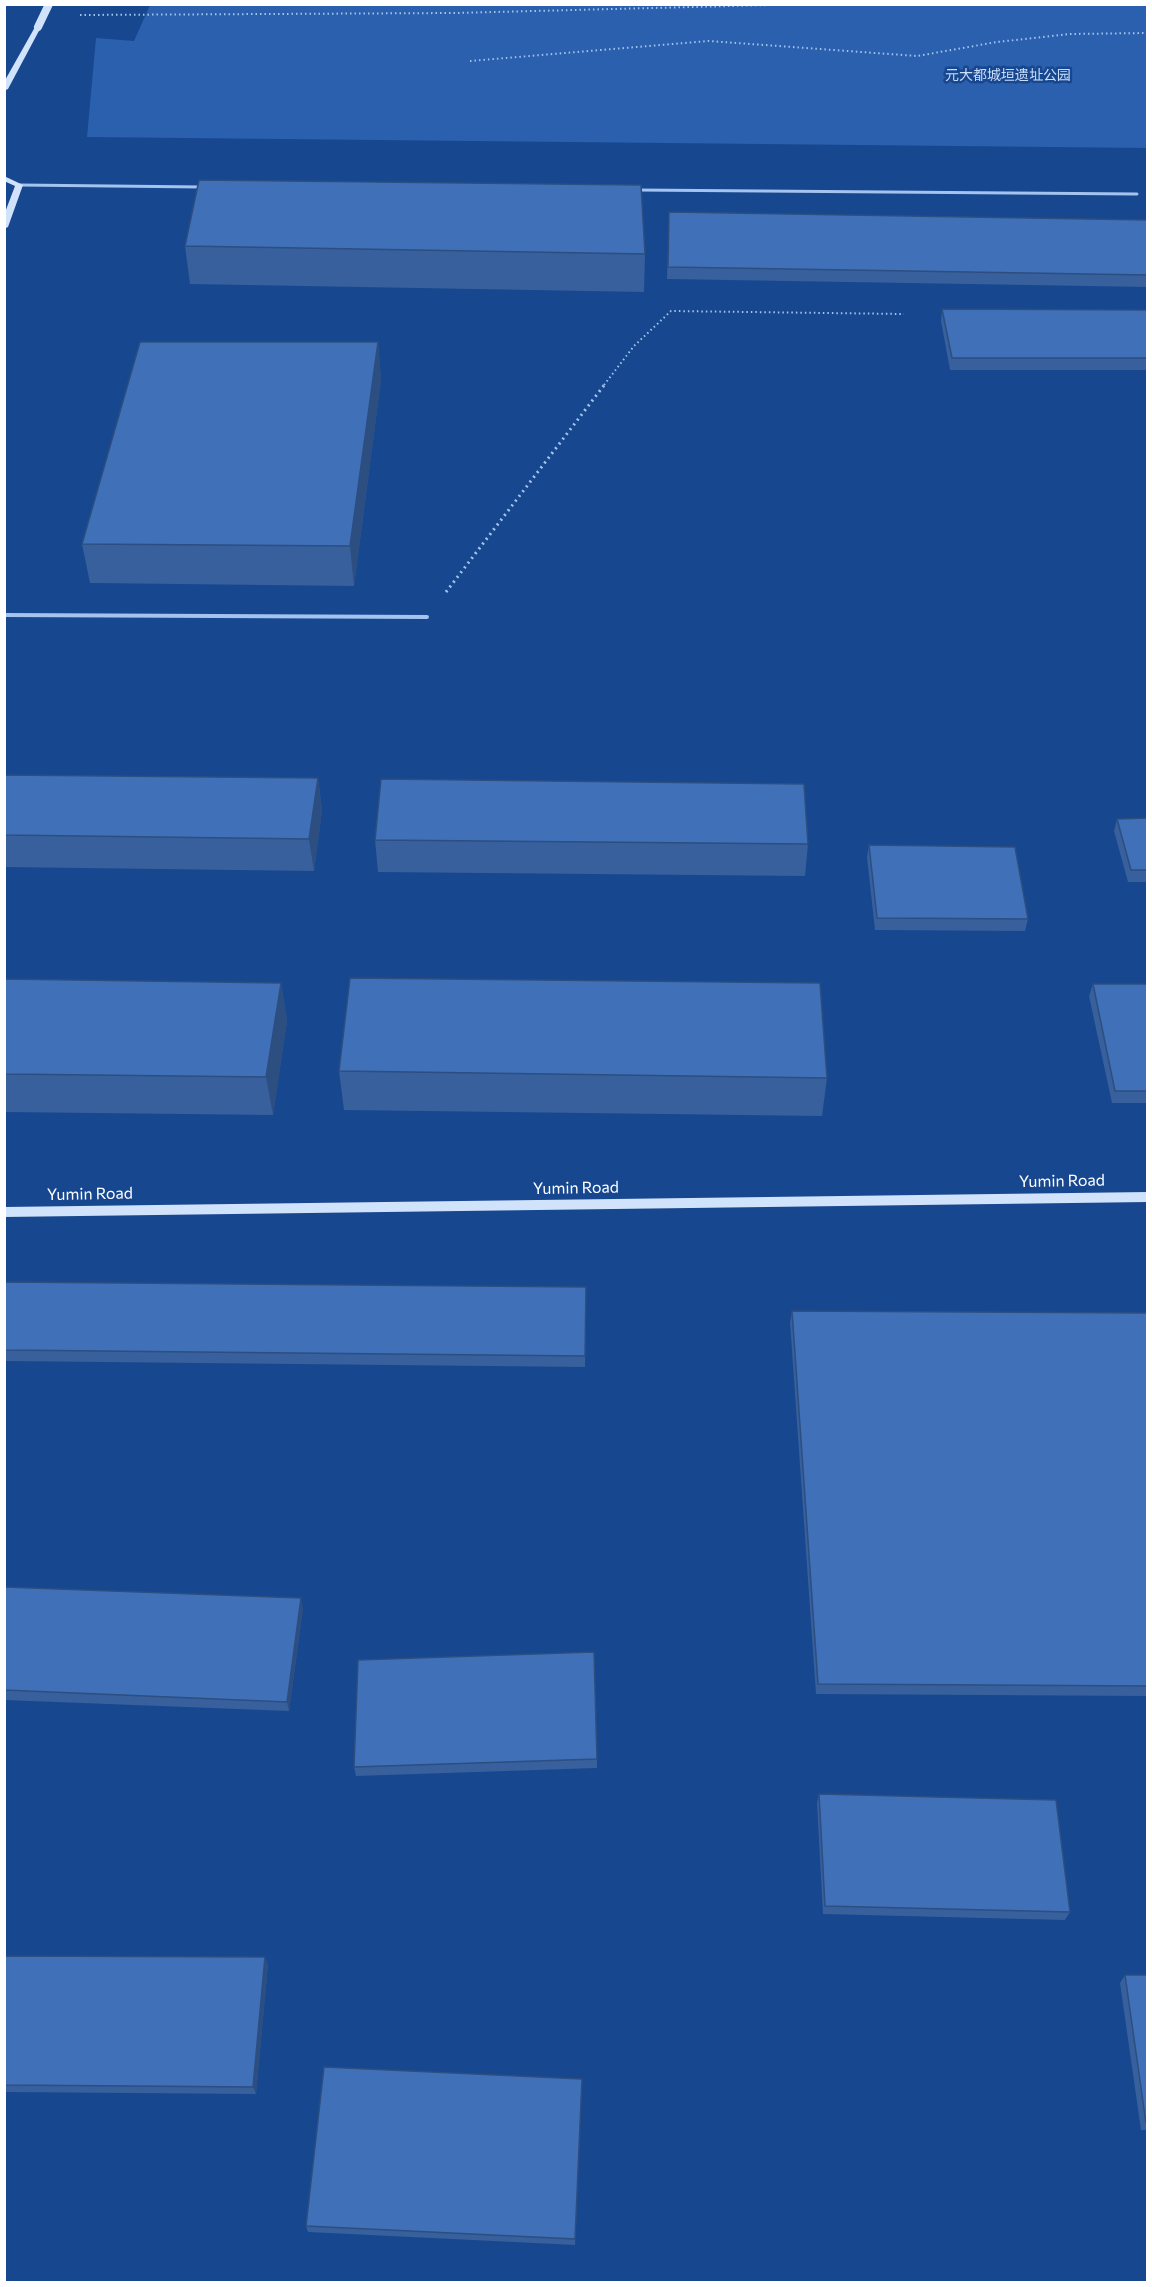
<!DOCTYPE html>
<html>
<head>
<meta charset="utf-8">
<style>
	body { margin:0 }
	#map { position:relative; width:1152px; height:2287px; overflow:hidden; background:#17478f; font-family:Commissioner,sans-serif }
	canvas { display:block }
	.frame { position:absolute; inset:0; border:6px solid #fff; pointer-events:none }
</style>
</head>
<body>
<div id="map">
<canvas width="1152" height="2287"></canvas>
<div class="frame"></div>
</div>
<script>
const context = document.querySelector('canvas').getContext('2d');
context.lineJoin = 'round';
function fillPath(path, color) { context.fillStyle = color; context.fill(path, 'evenodd'); }
function stroke(path, color, width, dash) { context.strokeStyle = color; context.lineWidth = width; context.lineCap = dash ? 'butt' : 'round'; context.setLineDash(dash || []); context.stroke(path); }
function label(font, color, halo, rows, align = 'center') {
  context.font = font + ' Commissioner,"Noto Sans SC",sans-serif'; context.lineWidth = 5; context.setLineDash([]); context.textBaseline = 'middle'; context.strokeStyle = halo; context.fillStyle = color; for (const [text, x, y, turn = 0] of rows) {
    context.save(); context.translate(x, y); context.rotate((+turn || 0) * Math.PI / 180); context.textAlign = isNaN(turn) ? turn : align; if (halo) context.strokeText(text, 0, 0); context.fillText(text, 0, 0); context.restore();
  }
}
fillPath(new Path2D(`
	M150,5H1147V148L87,137L96,38L134,41Z`), '#2a60ad');
fillPath(new Path2D(`
	M5,5H130L129,10L4,11Z`), '#17478f');
stroke(new Path2D(`
	M80,15L455,13L810,4
	M470,61L709,41L917,56L997,42L1070,34L1148,33
	M604,385L634,346L671,311L904,314`), '#a4c3ef', 2, [1.5, 3]);
stroke(new Path2D(`
	M446,592L605,384`), '#a4c3ef', 3, [2, 4]);
stroke(new Path2D(`
	M19,185L202,187
	M637,190L1137,194`), '#a4c3ef', 3);
stroke(new Path2D(`
	M4,615L427,617`), '#a4c3ef', 4);
fillPath(new Path2D(`
	M38,25L41,27L8,89L4,91V82L35,27Z
	M4,176L23,185L8,227L4,229V215L15,186L4,181Z
	M1148,1192V1202L4,1217V1207Z`), '#d1e2fb');
stroke(new Path2D(`
	M38,27L49,4`), '#d1e2fb', 8);
fillPath(new Path2D(`
	M669,212L1148,220V287L667,279Z
	M185,246L645,254L644,292L190,284Z
	M942,309L1148,310V370H950L941,321Z
	M378,342L381,380L354,586L90,583L82,544Z
	M4,775L318,778L322,810L314,871L4,867Z
	M1148,818V882H1128L1114,831L1117,819Z
	M375,840L808,844L805,876L378,872Z
	M869,845L1028,919L1025,931L875,930L867,857Z
	M4,979L281,983L287,1021L273,1115L4,1112Z
	M1093,984H1148V1103H1112L1089,996Z
	M339,1071L827,1078L822,1116L344,1110Z
	M4,1282L586,1287L585,1367L4,1361Z
	M792,1311L1148,1313V1696L816,1694L790,1322Z
	M4,1587L303,1608L289,1711L4,1700Z
	M597,1759V1768L356,1776L354,1767Z
	M819,1794L1070,1912L1065,1920L823,1914L817,1803Z
	M4,1956L268,1964L256,2094L4,2092Z
	M1125,1975H1148V2130H1141L1120,1983Z
	M582,2079L575,2245L308,2232L306,2226Z`), '#37609d');
fillPath(new Path2D(`
	M378,342L381,380L354,586L350,546Z
	M318,778L322,810L314,871L309,839Z
	M281,983L287,1021L273,1115L266,1077Z
	M301,1598L303,1608L289,1711L287,1702Z
	M265,1957L268,1964L256,2094L253,2087Z`), '#2d4e80');
const building = new Path2D(`
	M199,180L641,185L645,254L185,246Z
	M669,212L1148,220V275L668,267Z
	M942,309L1148,310V358H952Z
	M140,342H378L350,546L82,544Z
	M4,775L318,778L309,839L4,835Z
	M381,779L804,784L808,844L375,840Z
	M1148,818V870H1131L1117,819Z
	M869,845L1015,847L1028,919L877,918Z
	M350,978L820,983L827,1078L339,1071Z
	M4,979L281,983L266,1077L4,1074Z
	M1093,984H1148V1091H1115Z
	M4,1282L586,1287L585,1356L4,1350Z
	M792,1311L1148,1313V1686L818,1684Z
	M4,1587L301,1598L287,1702L4,1690Z
	M594,1652L597,1759L354,1767L358,1660Z
	M819,1794L1056,1800L1070,1912L825,1906Z
	M4,1956L265,1957L253,2087L4,2085Z
	M1125,1975H1148V2123H1146Z
	M324,2067L582,2079L575,2239L306,2226Z`);
fillPath(building, '#4070b7');
stroke(building, '#2d4e80', 1.5);
label('14px', '#cadefb', '#17478f', [
	["元大都城垣遗址公园",1008,75]
]);
label('16px', '#fff', '#17478f', [
	["Yumin Road",1062,1181,-1],
	["Yumin Road",576,1188,-1],
	["Yumin Road",90,1194,-1]
]);
</script>
</body>
</html>
